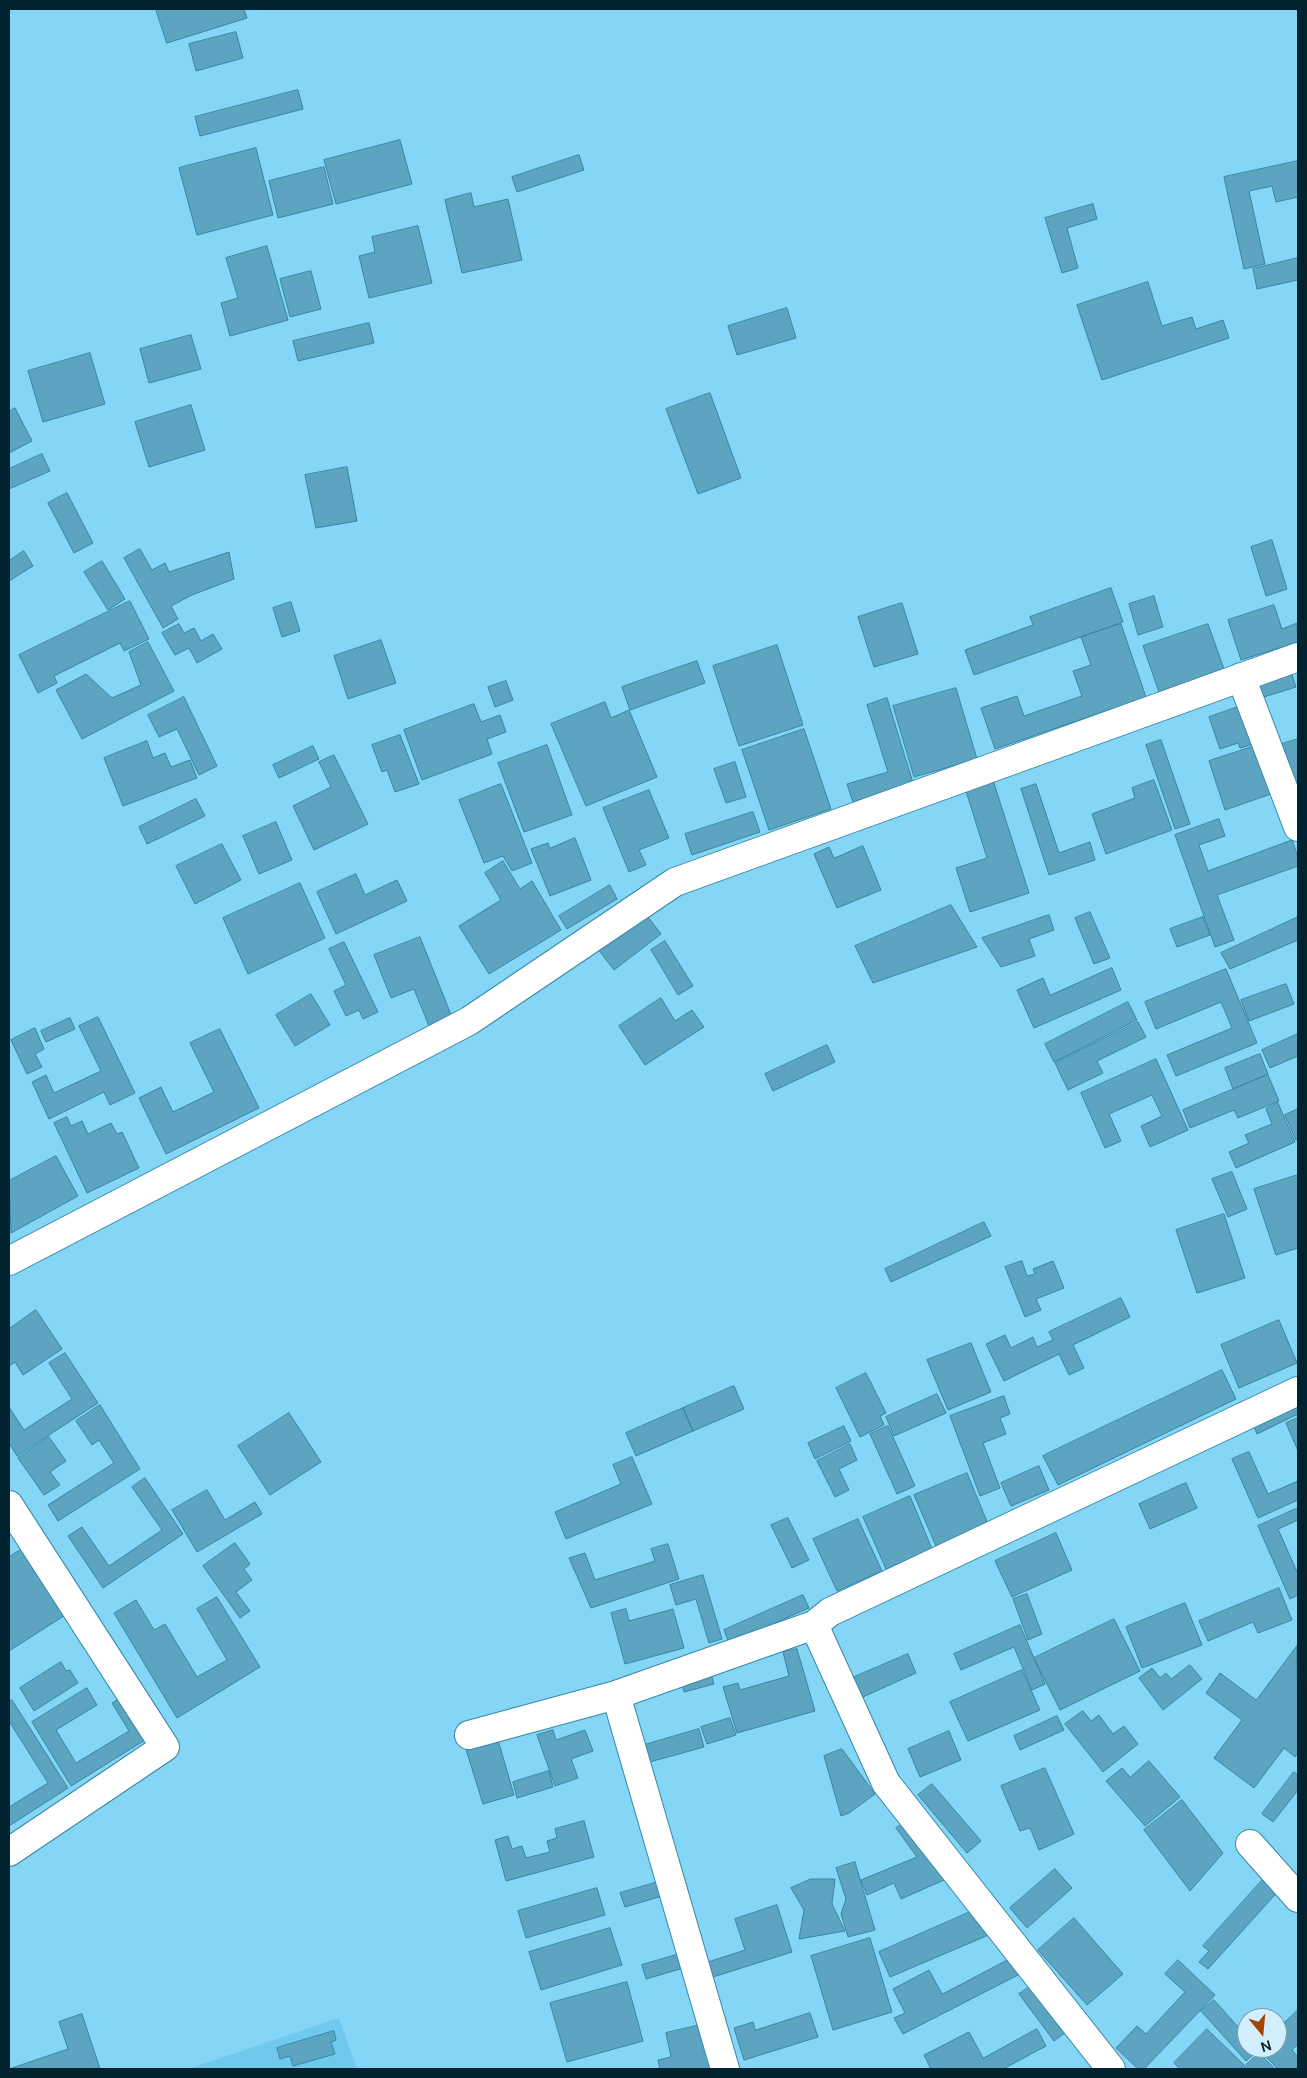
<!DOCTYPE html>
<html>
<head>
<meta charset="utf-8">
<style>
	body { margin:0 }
	#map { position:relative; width:1307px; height:2078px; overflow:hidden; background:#85d5f6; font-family:"DM Sans",sans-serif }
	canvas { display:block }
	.frame { position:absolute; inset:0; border:10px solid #00232f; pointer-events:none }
	.north { position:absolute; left:1237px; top:2008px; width:50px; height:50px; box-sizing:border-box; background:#d1effc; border:1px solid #7d9daa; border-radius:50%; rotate:163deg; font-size:14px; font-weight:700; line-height:20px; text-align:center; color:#00232f }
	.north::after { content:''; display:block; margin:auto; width:18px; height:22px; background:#a54400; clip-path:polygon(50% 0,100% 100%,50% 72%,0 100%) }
</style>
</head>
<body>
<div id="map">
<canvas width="1307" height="2078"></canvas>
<div class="frame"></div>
<div class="north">N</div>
</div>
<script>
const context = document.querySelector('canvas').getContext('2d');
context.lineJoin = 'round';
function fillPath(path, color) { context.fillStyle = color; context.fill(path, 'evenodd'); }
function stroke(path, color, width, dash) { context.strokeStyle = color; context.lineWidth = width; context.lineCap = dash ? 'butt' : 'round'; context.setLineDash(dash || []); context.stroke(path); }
fillPath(new Path2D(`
	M339,2018L357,2069H188Z`), '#70c9ec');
const building = new Path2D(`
	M156,9H244L247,18L167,43Z
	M236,32L243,58L196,71L189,44Z
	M298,90L303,109L200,136L195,117Z
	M400,140L412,184L336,204L324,160Z
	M256,148L273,215L197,235L179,168Z
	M579,155L584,170L517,192L512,177Z
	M1298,161V197L1276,202L1272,186L1249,191L1265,264L1244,269L1224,177Z
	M324,167L333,204L278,218L269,181Z
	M471,193L474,207L508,199L522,260L462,273L445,200Z
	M1093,204L1097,219L1067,228L1078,268L1062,273L1045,218Z
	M418,226L432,283L369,298L359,256L375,252L372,237Z
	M267,246L288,320L230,336L221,303L238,298L226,258Z
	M1298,258V280L1257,289L1253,269Z
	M311,271L321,309L290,317L280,279Z
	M1148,282L1162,326L1192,317L1196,329L1223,320L1229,338L1102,380L1077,305Z
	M787,308L796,338L737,355L728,326Z
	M369,323L374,343L298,361L293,341Z
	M191,335L201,369L149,383L140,349Z
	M90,353L105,404L43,422L28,371Z
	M710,393L741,478L698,494L666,409Z
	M191,405L205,450L149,467L135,422Z
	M15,408L32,441L9,453V412Z
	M42,454L50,471L9,489V469Z
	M347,467L357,521L316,528L305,475Z
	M67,493L93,543L74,553L48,503Z
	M1272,540L1287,589L1266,596L1251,547Z
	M140,549L152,570L165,563L169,572L229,552L234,579L192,595L171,606L178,619L163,628L124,558Z
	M24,551L33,566L9,581V561Z
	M102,561L125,599L108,610L84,572Z
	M1111,588L1123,622L974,675L965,650L1033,625L1030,617Z
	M1154,596L1163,627L1138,635L1129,604Z
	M130,601L149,639L124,651L120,643L54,676L57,683L38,693L19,655Z
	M291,602L300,631L282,637L273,608Z
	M902,603L918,654L874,667L858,617Z
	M1274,605L1282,629L1297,623L1298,642L1241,660L1228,620Z
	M179,624L184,633L194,628L201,641L213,634L222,649L197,663L189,648L175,655L162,633Z
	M1121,624L1146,697L995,749L981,708L1017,696L1024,716L1082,696L1073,671L1091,665L1081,637Z
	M1208,624L1224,669L1159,692L1143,646Z
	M381,640L396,683L348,699L334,656Z
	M148,642L174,691L82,739L56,690L86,674L112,698L141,685L129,652Z
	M777,645L803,725L739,746L713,666Z
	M697,661L705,683L630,710L622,687Z
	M1290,669L1296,687L1254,700L1249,682Z
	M506,681L513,700L495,707L488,687Z
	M956,688L977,759L914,777L893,706Z
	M184,697L217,766L199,775L177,729L159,737L148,715Z
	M887,698L913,783L853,802L847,784L888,772L867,705Z
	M605,702L611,718L629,710L657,777L586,806L551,724Z
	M474,704L481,722L500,715L506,732L487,739L492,754L422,780L404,730Z
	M1241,706L1254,744L1240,748L1238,743L1220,749L1209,717Z
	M804,729L831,809L769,830L742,750Z
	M400,735L419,784L395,792L387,770L382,772L372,745Z
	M1298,739V787L1288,790L1275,746Z
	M1161,740L1190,824L1175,829L1146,745Z
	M147,741L153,758L165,753L171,767L190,760L197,778L123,806L104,758Z
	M547,745L572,815L524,832L498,763Z
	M1258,745L1274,793L1225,810L1209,761Z
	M313,746L319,759L279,778L273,765Z
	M334,755L368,824L314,850L293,806L331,787L319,762Z
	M735,762L746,797L726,803L714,769Z
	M993,780L1029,893L970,912L956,868L987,858L965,788Z
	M1154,780L1172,830L1106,854L1092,814L1135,798L1132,788Z
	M501,784L532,863L512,871L503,856L484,863L459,800Z
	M1036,784L1059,853L1090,842L1095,860L1049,875L1021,789Z
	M649,790L669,838L639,850L646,865L629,872L603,808Z
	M196,799L205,816L147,844L139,827Z
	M753,812L760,832L692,855L685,834Z
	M1219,819L1225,836L1199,845L1208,871L1292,840L1298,857V866L1217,895L1234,940L1215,947L1175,835Z
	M276,822L292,860L259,874L243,836Z
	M575,838L591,880L550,896L531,849L548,843L550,848Z
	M222,844L241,880L195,904L176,866Z
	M863,846L881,890L837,908L814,854L829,847L834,858Z
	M503,861L520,889L532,881L561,930L489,974L459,926L501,900L485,873Z
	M356,874L365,895L397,880L407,901L336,934L317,892Z
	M300,883L325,938L248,974L223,918Z
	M610,885L617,899L567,929L559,916Z
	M951,905L977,947L873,983L855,946Z
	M1090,912L1110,958L1094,964L1075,918Z
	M645,913L661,934L614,970L598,949Z
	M1049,915L1054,930L1029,939L1035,956L1001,967L982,938Z
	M1203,917L1210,935L1177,947L1170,929Z
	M1298,917V940L1230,969L1221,953Z
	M420,937L452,1017L429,1026L414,989L391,998L374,955Z
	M665,941L693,986L678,995L651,950Z
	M344,942L378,1012L363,1019L359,1010L346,1016L334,991L346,985L329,949Z
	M1112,968L1121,990L1034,1028L1017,990L1043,978L1050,995Z
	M1226,969L1257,1043L1176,1076L1167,1055L1232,1028L1221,1002L1156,1029L1145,1002Z
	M1286,984L1294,1004L1249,1021L1241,1000Z
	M311,994L330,1025L295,1046L276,1015Z
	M661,998L675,1021L692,1010L704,1027L645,1065L619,1026Z
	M1128,1002L1137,1020L1054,1062L1045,1044Z
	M98,1017L135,1093L110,1105L104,1092L49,1119L32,1082L46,1075L54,1093L101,1071L79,1026Z
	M70,1018L75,1029L46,1042L41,1031Z
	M1138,1022L1146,1037L1097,1061L1103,1073L1068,1090L1055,1063Z
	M35,1028L44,1049L35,1054L42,1067L27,1074L11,1040Z
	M220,1029L259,1108L166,1154L139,1098L161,1087L173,1112L214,1092L190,1043Z
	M1298,1034V1056L1270,1068L1262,1050Z
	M827,1045L835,1062L773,1091L765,1074Z
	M1260,1054L1268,1074L1233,1089L1225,1068Z
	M1156,1059L1188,1130L1150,1147L1141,1126L1162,1116L1152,1095L1109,1114L1121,1141L1105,1148L1081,1093Z
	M1268,1075L1279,1101L1238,1118L1234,1110L1190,1128L1183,1110Z
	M1278,1103L1295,1142L1236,1168L1229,1152L1249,1143L1245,1135L1272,1124L1266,1109Z
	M1298,1109V1139L1296,1140L1285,1115Z
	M67,1117L71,1126L82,1121L88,1134L111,1123L117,1134L122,1132L139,1168L87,1193L54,1123Z
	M56,1156L78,1196L11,1233L9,1181Z
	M1232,1172L1247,1209L1228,1217L1212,1179Z
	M1298,1175V1248L1276,1255L1254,1189Z
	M1224,1214L1245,1278L1197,1293L1176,1230Z
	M984,1222L991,1236L891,1282L885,1269Z
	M1022,1261L1027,1276L1035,1274L1033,1269L1053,1261L1064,1288L1036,1299L1041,1310L1025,1317L1005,1267Z
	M1121,1298L1130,1317L1073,1345L1084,1368L1069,1375L1059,1354L1004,1381L986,1344L1005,1335L1011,1348L1033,1337L1037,1347L1053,1340L1049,1332Z
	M36,1310L62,1349L23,1375L15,1362L9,1366V1329Z
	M1279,1320L1297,1363L1239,1388L1221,1345Z
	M971,1343L991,1392L948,1410L927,1360Z
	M65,1353L98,1403L17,1456L9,1443V1407L24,1430L72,1399L49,1363Z
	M1222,1370L1236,1399L1058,1485L1043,1456Z
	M866,1373L886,1413L880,1416L884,1425L860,1437L836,1388Z
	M734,1386L744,1409L693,1431L683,1408Z
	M937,1394L946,1413L894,1436L886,1417Z
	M1004,1396L1010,1414L1000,1418L1006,1434L983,1443L1000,1488L980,1496L950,1416Z
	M1298,1401V1414L1257,1434L1252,1422Z
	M100,1405L140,1469L58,1521L48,1505L114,1463L99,1440L92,1445L76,1421Z
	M683,1408L693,1431L636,1456L626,1433Z
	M289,1413L321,1462L270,1495L238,1446Z
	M1298,1418V1451L1286,1423Z
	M844,1426L851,1441L815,1459L808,1443Z
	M888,1426L915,1486L897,1494L870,1434Z
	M49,1437L66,1461L50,1472L60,1485L44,1495L18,1458Z
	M850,1444L857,1460L839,1469L849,1490L835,1497L817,1461Z
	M1249,1452L1268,1494L1298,1481V1500L1258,1518L1232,1459Z
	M632,1457L652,1504L566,1539L555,1512L621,1484L613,1465Z
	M1039,1466L1049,1490L1011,1506L1001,1483Z
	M967,1473L988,1524L936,1546L914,1495Z
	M145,1478L183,1534L103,1588L68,1536L82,1527L109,1566L162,1530L132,1487Z
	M1186,1483L1197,1508L1150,1529L1139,1504Z
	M207,1490L225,1520L255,1502L262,1514L197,1552L172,1510Z
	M910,1496L932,1549L886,1569L863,1517Z
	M1298,1508V1520L1278,1529L1298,1574V1595L1290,1599L1258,1526Z
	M788,1518L809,1560L792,1568L771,1525Z
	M858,1519L882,1571L837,1591L813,1539Z
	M1056,1533L1072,1570L1012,1597L995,1561Z
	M235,1543L250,1564L244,1569L252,1580L236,1592L250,1611L240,1618L203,1566Z
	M668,1544L679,1579L591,1608L569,1558L585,1553L595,1580L655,1561L651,1549Z
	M27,1546L70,1612L9,1651V1557Z
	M703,1575L722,1639L709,1643L696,1599L676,1605L670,1585Z
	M1279,1588L1292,1620L1258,1633L1253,1622L1208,1641L1199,1621Z
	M1027,1594L1042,1634L1028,1640L1013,1599Z
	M803,1595L809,1608L729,1643L724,1630Z
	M217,1597L260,1667L177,1718L114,1613L136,1600L154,1630L165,1624L197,1677L227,1660L197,1609Z
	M1185,1603L1202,1645L1142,1668L1126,1627Z
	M626,1609L629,1621L673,1609L684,1648L625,1664L611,1613Z
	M1114,1619L1140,1671L1060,1710L1034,1658Z
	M1020,1625L1045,1684L1032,1690L1014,1647L961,1670L954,1654Z
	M1297,1646L1298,1753L1295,1757L1284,1748L1254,1788L1214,1758L1242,1720L1206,1693L1220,1673L1256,1700Z
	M797,1649L815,1711L737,1733L723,1687L738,1683L740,1690L789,1676L783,1652Z
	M908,1654L916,1673L854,1701L845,1681Z
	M61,1662L66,1671L70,1670L78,1683L34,1711L20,1688Z
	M1190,1665L1202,1679L1163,1710L1139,1678L1152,1668L1160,1678L1166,1673L1171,1679Z
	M1022,1670L1040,1710L968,1741L950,1702Z
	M710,1671L714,1684L684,1692L681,1679Z
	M87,1688L97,1705L56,1730L76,1763L129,1731L112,1703L127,1694L153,1735L71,1786L32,1722Z
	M12,1700L68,1788L9,1826V1807L48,1783L9,1721V1702Z
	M1083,1711L1091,1721L1099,1715L1113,1734L1124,1726L1138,1744L1103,1772L1065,1724Z
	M1057,1716L1064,1730L1020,1750L1014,1736Z
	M730,1718L736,1735L707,1744L701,1727Z
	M699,1729L704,1747L646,1763L641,1746Z
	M553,1730L556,1740L585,1730L593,1751L571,1759L578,1778L555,1786L537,1735Z
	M949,1731L961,1760L920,1777L908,1749Z
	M496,1733L514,1795L483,1804L464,1743Z
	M842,1749L875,1794L849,1813L841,1816L824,1756Z
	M1149,1761L1180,1797L1145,1826L1106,1781L1122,1768L1130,1777Z
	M1045,1768L1074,1834L1039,1850L1030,1828L1020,1831L1001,1786Z
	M549,1771L553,1787L517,1798L513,1782Z
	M1294,1772L1298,1775V1790L1273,1822L1262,1814Z
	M932,1784L981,1841L967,1853L918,1795Z
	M1182,1800L1223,1853L1190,1891L1144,1830Z
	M908,1820L939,1860L944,1880L901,1899L894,1883L867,1895L861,1880L917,1857L896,1828Z
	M584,1821L594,1857L506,1881L495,1840L508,1836L512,1849L522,1846L526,1858L550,1852L547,1841L557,1838L555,1829Z
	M855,1862L875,1930L848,1937L841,1914L846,1899L836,1868Z
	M1055,1869L1072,1888L1027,1928L1010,1908Z
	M1267,1875L1281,1888L1208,1969L1199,1962L1209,1951L1203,1946Z
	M811,1879H835L832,1904L845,1931L799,1939L804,1910L791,1888Z
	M665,1880L669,1894L625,1907L620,1893Z
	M597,1888L605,1915L526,1938L518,1911Z
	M777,1905L792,1952L713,1977L708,1962L745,1950L735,1919Z
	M977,1909L998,1931L890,1977L879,1952Z
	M1074,1918L1123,1974L1087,2005L1038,1950Z
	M610,1928L622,1965L541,1990L529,1952Z
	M870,1938L892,2012L833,2030L811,1956Z
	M683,1953L687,1967L646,1979L642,1965Z
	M1010,1959L1018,1975L903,2034L894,2018L905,2013L893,1989L929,1970L942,1994Z
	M1178,1960L1215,1995L1144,2069H1138L1116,2048L1137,2026L1146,2034L1185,1992L1165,1974Z
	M627,1982L643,2041L567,2062L550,2003Z
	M1036,1983L1070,2029L1054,2041L1019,1994Z
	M1214,2000L1247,2037V2048H1256L1259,2050L1246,2061L1201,2011Z
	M1298,2010V2044L1292,2050L1298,2057V2069H1278L1258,2049L1277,2048V2030Z
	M810,2013L818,2037L744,2060L734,2028L753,2022L755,2030Z
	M82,2014L100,2069H9L68,2049L59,2022Z
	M709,2023L719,2069H660L658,2060L671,2057L666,2033Z
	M1037,2029L1046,2046L1003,2069H931L924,2055L969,2032L983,2058Z
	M1207,2029L1244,2065L1240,2069H1180L1174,2063Z
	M334,2031L336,2040L331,2042L335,2054L293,2066L290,2056L280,2059L277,2048Z
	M1259,2053L1275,2069H1242Z`);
fillPath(building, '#5da4c0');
stroke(building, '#3386a4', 1);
const street = new Path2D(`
	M1241,677L1298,827
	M9,1261L469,1021L675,882L1298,657
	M9,1505L165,1747L9,1852
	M814,1625L886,1783L1111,2069
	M616,1695L725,2069
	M469,1735L616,1695L814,1625L830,1612L1298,1391
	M1250,1844L1298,1898`);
stroke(street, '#3588a6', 30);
stroke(street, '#fff', 28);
</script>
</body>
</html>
